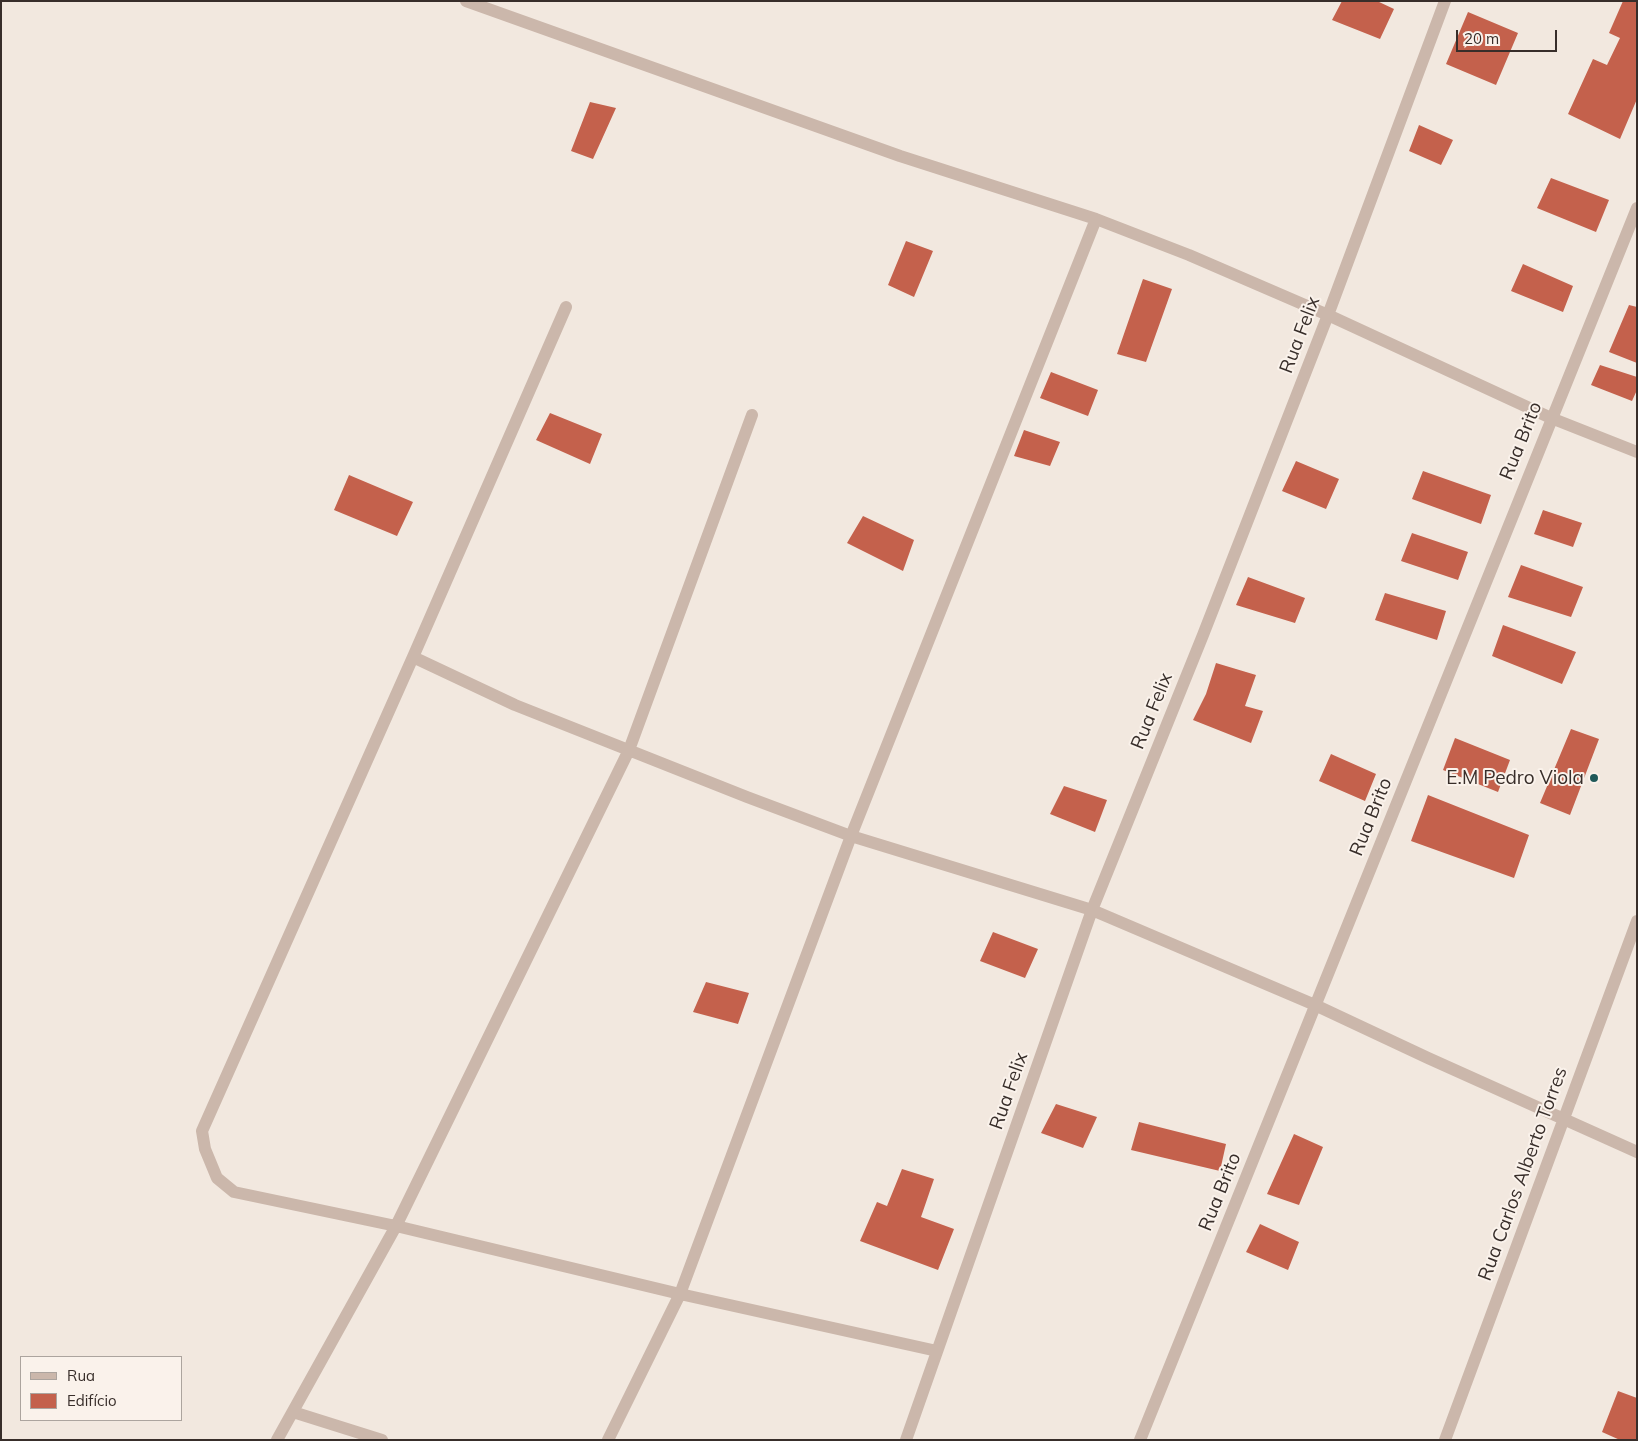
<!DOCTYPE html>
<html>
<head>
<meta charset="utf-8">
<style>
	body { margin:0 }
	#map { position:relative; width:1638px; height:1441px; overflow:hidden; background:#f2e8df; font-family:Mulish,sans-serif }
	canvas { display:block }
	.frame { position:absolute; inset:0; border:2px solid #382e2a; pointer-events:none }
	.legend { position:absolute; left:20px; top:1356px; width:162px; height:65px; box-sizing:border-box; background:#faf2eb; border:1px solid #aca49e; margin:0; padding:6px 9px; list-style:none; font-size:15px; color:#382e2a }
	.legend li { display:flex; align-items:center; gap:10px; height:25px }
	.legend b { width:25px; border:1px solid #aca49e }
	.scale { position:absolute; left:1456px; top:30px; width:101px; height:22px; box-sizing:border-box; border:2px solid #382e2a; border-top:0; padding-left:6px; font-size:15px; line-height:18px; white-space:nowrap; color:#382e2a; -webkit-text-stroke:4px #faf2eb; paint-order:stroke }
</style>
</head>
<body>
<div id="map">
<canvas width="1638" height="1441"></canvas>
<div class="frame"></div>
<ul class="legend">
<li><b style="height:6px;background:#cbb7ab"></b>Rua</li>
<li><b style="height:14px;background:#c4614c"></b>Edifício</li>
</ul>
<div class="scale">20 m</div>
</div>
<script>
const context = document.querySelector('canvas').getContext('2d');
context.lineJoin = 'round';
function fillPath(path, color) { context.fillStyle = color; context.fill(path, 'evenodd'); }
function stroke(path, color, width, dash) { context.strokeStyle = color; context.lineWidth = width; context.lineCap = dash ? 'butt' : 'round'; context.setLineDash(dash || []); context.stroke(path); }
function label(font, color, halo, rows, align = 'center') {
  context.font = font + ' Mulish,sans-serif'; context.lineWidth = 4; context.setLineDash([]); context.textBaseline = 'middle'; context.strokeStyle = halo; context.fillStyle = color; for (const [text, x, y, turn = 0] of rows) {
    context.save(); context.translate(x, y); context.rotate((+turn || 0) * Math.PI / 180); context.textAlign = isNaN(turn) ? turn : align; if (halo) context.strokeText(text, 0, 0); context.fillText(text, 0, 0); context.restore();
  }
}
fillPath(new Path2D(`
	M1342,1H1377L1394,9L1380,39L1332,20Z
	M1623,1H1637V99L1620,139L1568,114L1593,59L1607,65L1620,38L1609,33Z
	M1468,12L1518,33L1496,85L1446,64Z
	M590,102L616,108L593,159L571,151Z
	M1419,125L1453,140L1441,165L1409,151Z
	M1551,178L1609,200L1596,232L1537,208Z
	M906,241L933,251L914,297L888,285Z
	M1523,264L1573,286L1563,312L1511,291Z
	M1143,279L1172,289L1146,362L1117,354Z
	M1629,305L1637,307V363L1609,352Z
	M1600,365L1637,377V390L1632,401L1591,385Z
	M1051,372L1098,390L1088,416L1040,398Z
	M550,413L602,434L590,464L536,440Z
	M1024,430L1060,442L1050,466L1014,456Z
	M1296,461L1339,479L1326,509L1282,491Z
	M1423,471L1491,495L1481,524L1412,499Z
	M349,475L413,502L397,536L334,510Z
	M1543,510L1582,523L1573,547L1534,534Z
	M863,516L914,540L903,571L847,543Z
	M1412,533L1468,552L1458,580L1401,561Z
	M1521,565L1583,587L1571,617L1508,597Z
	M1248,577L1305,598L1295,623L1236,605Z
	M1385,593L1446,611L1437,640L1375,620Z
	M1503,625L1576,652L1562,684L1492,656Z
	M1216,663L1256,675L1245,706L1263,711L1251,743L1193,720L1206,694Z
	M1571,729L1599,739L1570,815L1540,803Z
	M1455,738L1510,760L1498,792L1443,770Z
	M1331,754L1376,774L1365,801L1319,781Z
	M1064,786L1107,800L1095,832L1050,814Z
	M1428,795L1529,835L1514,878L1411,841Z
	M993,932L1038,949L1025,978L980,961Z
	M706,982L749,993L738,1024L693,1012Z
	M1056,1104L1097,1117L1083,1148L1041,1133Z
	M1139,1122L1226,1144L1220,1171L1131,1150Z
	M1294,1134L1323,1147L1299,1205L1267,1194Z
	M902,1169L934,1179L921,1217L954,1229L938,1270L860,1241L877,1202L887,1206Z
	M1260,1224L1299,1242L1288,1270L1246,1252Z
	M1618,1391L1637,1398V1440H1620L1602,1432Z`), '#c4614c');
stroke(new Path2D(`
	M466,1L900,156L1096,219L1189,255L1328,315L1551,418L1637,452
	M566,307L413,657L202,1131L205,1149L217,1178L234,1192L396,1226L680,1294L937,1351
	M413,657L515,705L747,797L851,836L1092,910L1315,1005L1428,1058L1637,1152
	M293,1412L382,1440
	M277,1440L396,1226L629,750L752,415
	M608,1440L680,1294L851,836L1096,219
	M906,1440L1092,910L1203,635L1328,315L1445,1
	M1140,1440L1637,208
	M1445,1440L1637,921`), '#cbb7ab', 12);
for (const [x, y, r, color] of [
	[1594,778,5,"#205959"]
]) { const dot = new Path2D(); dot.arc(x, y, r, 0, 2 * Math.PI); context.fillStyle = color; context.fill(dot); stroke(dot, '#faf2eb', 2); }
label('19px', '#382e2a', '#faf2eb', [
	["Rua Felix",1300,335,-69],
	["Rua Brito",1521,441,-68],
	["Rua Felix",1152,711,-68],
	["Rua Brito",1371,817,-68],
	["Rua Felix",1009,1091,-71],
	["Rua Carlos Alberto Torres",1523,1174,-70],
	["Rua Brito",1220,1192,-68]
]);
label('19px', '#382e2a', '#faf2eb', [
	["E.M Pedro Viola",1584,778]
], 'right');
</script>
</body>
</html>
